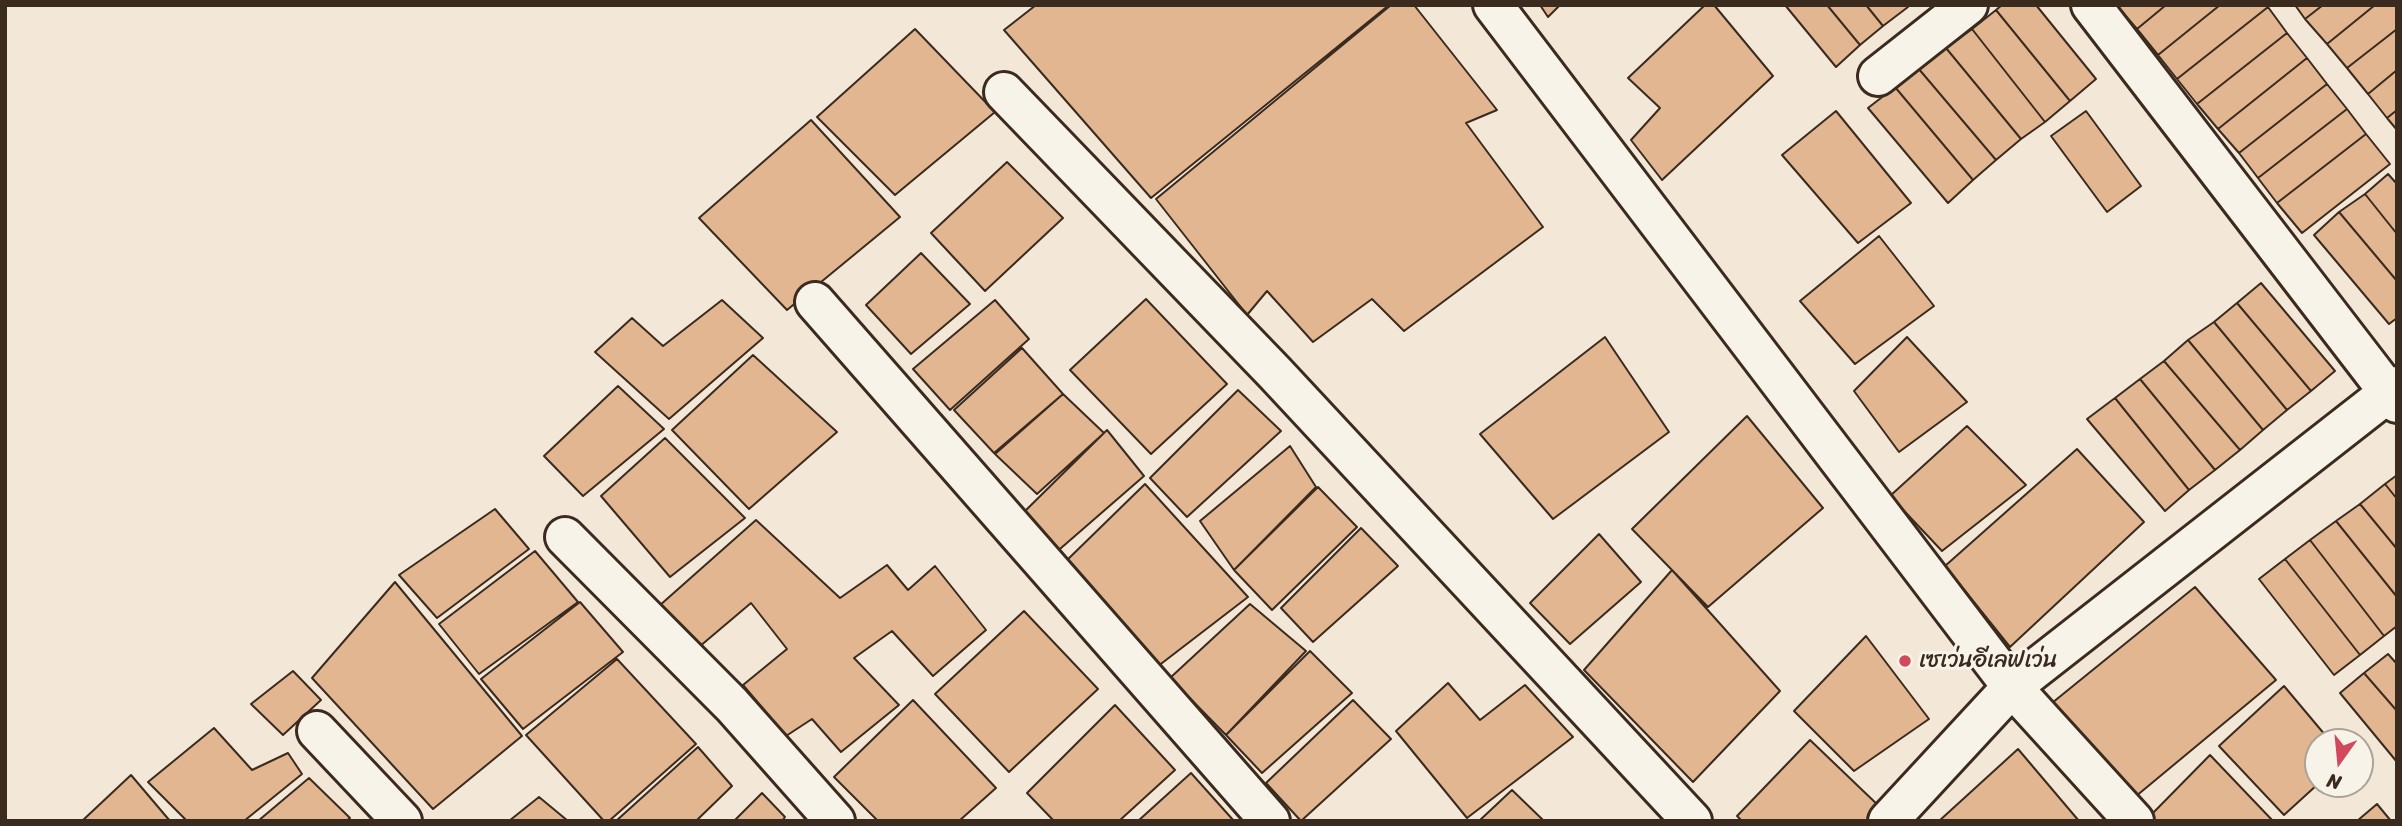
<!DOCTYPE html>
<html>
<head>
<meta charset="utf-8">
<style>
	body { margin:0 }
	#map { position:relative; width:2402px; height:826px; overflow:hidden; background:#f3e7d7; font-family:Sriracha,sans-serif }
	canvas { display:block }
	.frame { position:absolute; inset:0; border:7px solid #3b2a1e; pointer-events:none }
	.north { position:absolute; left:2304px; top:728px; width:70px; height:70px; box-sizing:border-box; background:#f7f3e8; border:2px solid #aca397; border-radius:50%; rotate:195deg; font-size:19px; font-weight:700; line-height:28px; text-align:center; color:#3b2a1e }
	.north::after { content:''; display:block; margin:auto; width:24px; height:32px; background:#d1495b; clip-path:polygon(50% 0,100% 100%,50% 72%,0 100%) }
</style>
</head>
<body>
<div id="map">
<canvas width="2402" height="826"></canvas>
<div class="frame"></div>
<div class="north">N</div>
</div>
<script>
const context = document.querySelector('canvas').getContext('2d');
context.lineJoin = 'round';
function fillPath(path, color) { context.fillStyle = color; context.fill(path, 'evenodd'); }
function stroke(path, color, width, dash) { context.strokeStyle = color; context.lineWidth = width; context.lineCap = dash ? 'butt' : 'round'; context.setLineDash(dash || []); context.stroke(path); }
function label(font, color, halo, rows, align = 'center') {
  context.font = font + ' Sriracha,"Playpen Sans Thai",sans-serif'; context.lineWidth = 6; context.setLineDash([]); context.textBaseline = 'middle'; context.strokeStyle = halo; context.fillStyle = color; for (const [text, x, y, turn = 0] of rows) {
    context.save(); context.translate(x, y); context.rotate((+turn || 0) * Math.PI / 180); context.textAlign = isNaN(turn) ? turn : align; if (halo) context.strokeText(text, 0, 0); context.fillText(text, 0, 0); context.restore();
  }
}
const building = new Path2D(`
	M1036,5H1389L1151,198L1004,30Z
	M1391,5H1414L1497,110L1466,123L1543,227L1404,331L1372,299L1313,342L1267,291L1247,315L1156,199Z
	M1540,5H1560L1548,17Z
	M1705,5H1714L1773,76L1662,180L1631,140L1660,108L1628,78Z
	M1785,5H1827L1860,45L1836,67Z
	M1827,5H1866L1883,26L1860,45Z
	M1866,5H1907L1908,7L1883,26Z
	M2002,5H2036L2096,79L2070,101L1996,10Z
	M2120,5H2166L2137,29L2118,7Z
	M2166,5H2220L2158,55L2137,29Z
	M2220,5H2266L2268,7L2177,79L2158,55Z
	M2295,5H2323L2305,19Z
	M2323,5H2375L2327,44L2305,19Z
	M2375,5H2397V29L2347,68L2327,44Z
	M2268,7L2287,33L2197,104L2177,79Z
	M1996,10L2070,101L2045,122L1972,29Z
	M915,29L995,112L895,195L817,117Z
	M1972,29L2045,122L2021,139L1946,48Z
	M2397,29V70L2368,94L2347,68Z
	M2287,33L2307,58L2218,129L2197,104Z
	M1946,48L2021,139L1996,160L1918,68Z
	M2307,58L2327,84L2239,153L2218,129Z
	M1918,68L1996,160L1973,180L1895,87Z
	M2397,70V110L2387,118L2368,94Z
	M2327,84L2347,109L2258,178L2239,153Z
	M1895,87L1973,180L1948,203L1868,108Z
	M2347,109L2366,134L2277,203L2258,178Z
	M2397,110V130L2387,118Z
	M1836,111L1911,203L1858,243L1782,155Z
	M2086,111L2141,186L2107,212L2051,136Z
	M811,120L900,217L787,310L699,218Z
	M2366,134L2390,164L2302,233L2277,203Z
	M1007,162L1063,218L985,291L931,233Z
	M2388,174L2397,184V234L2365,194Z
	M2365,194L2397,234V281L2339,212Z
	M2339,212L2397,281V318L2389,324L2314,235Z
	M1879,236L1934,306L1855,364L1800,301Z
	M921,253L970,304L911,354L866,305Z
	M2261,283L2335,371L2311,391L2237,303Z
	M1146,299L1227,384L1151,454L1070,370Z
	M722,300L763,338L669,419L595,352L632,318L663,346Z
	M995,300L1029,339L950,410L913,369Z
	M2237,303L2311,391L2287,410L2214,322Z
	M2214,322L2287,410L2263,430L2188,340Z
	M1605,337L1669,432L1553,519L1480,434Z
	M1907,337L1967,402L1899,452L1854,391Z
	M2188,340L2263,430L2240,450L2164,361Z
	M1022,348L1063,394L994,453L954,410Z
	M753,355L837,432L749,509L672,430Z
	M2164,361L2240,450L2215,470L2140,379Z
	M2140,379L2215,470L2189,490L2115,398Z
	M618,386L664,429L583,496L544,456Z
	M1238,390L1281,431L1187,517L1150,478Z
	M1063,394L1104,433L1037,494L995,454Z
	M2115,398L2189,490L2165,511L2087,419Z
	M1747,416L1823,508L1708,607L1632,529Z
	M1967,426L2026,485L1942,551L1890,496Z
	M1107,430L1144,476L1053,555L1019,517Z
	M665,438L745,518L670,577L601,496Z
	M1290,446L1316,487L1234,570L1200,521Z
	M2077,449L2144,522L2010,647L1945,566Z
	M2397,475V499L2385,484Z
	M1145,484L1248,597L1153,670L1063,564Z
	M2385,484L2397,499V549L2360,504Z
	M1318,487L1357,527L1272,610L1234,570Z
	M2360,504L2397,549V597L2336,521Z
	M495,509L529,549L437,618L399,575Z
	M756,520L840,598L887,565L908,590L935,566L986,630L933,676L892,631L854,658L899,705L841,752L812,719L786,736L743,685L787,649L751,603L699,647L659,606Z
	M2336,521L2397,597V626L2384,636L2310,540Z
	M1361,528L1398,566L1313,642L1281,608Z
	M1599,534L1641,582L1570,644L1530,603Z
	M2310,540L2384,636L2360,655L2285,559Z
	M535,551L578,602L479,674L439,624Z
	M2285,559L2360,655L2334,675L2259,579Z
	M1672,570L1780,691L1693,782L1584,670Z
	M395,582L522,736L433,809L312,678Z
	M2195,587L2276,680L2135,797L2052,703Z
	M580,602L623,652L523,729L481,679Z
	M1250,604L1306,651L1226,735L1170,678Z
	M1024,611L1098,689L1009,772L935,694Z
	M1866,636L1929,719L1854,771L1794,711Z
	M1310,651L1352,693L1262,773L1226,735Z
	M2388,654L2397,664V711L2364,673Z
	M617,659L696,744L609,821H604L526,735Z
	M293,671L321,700L283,735L251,704Z
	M2364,673L2397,711V762L2340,693Z
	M1448,683L1480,720L1525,685L1573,737L1467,818L1396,731Z
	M2284,686L2331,742H2318V784L2284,815L2219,746Z
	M913,700L996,788L959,821H878L834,777Z
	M1353,700L1391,739L1301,821L1266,783Z
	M1115,705L1175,770L1119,821H1054L1027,793Z
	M214,728L252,770L288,753L302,774L244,821H187L148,782Z
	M1810,740L1881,808L1869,821H1742L1737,816Z
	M698,747L732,786L696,821H616Z
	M2018,749L2079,821H1939Z
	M2210,755L2273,821H2153L2149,817Z
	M1191,773L1234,821H1138Z
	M131,775L170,821H82Z
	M309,778L350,818L346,821H258Z
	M1512,790L1544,821H1479Z
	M762,793L785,817L782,821H734Z
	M539,797L568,821H509Z
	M2377,804L2391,821H2357Z`);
fillPath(building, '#e1b691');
stroke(building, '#3b2a1e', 2);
const street = new Path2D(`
	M1493,5L2012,687L2134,821
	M2091,5L2397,403
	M1878,76L1968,5
	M1004,92L1275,373L1692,821
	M815,302L1270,821
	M565,537L732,705L835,821
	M317,731L402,821
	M1888,821L2012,687L2397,386`);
stroke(street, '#3b2a1e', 44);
stroke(street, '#f7f3e8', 38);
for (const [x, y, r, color] of [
	[1905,661,7,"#d1495b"]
]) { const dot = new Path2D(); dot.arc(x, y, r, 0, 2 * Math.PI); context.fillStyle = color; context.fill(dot); stroke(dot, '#f7f3e8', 2.5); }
label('23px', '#3b2a1e', '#f7f3e8', [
	["เซเว่นอีเลฟเว่น",1919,661]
], 'left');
</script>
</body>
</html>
